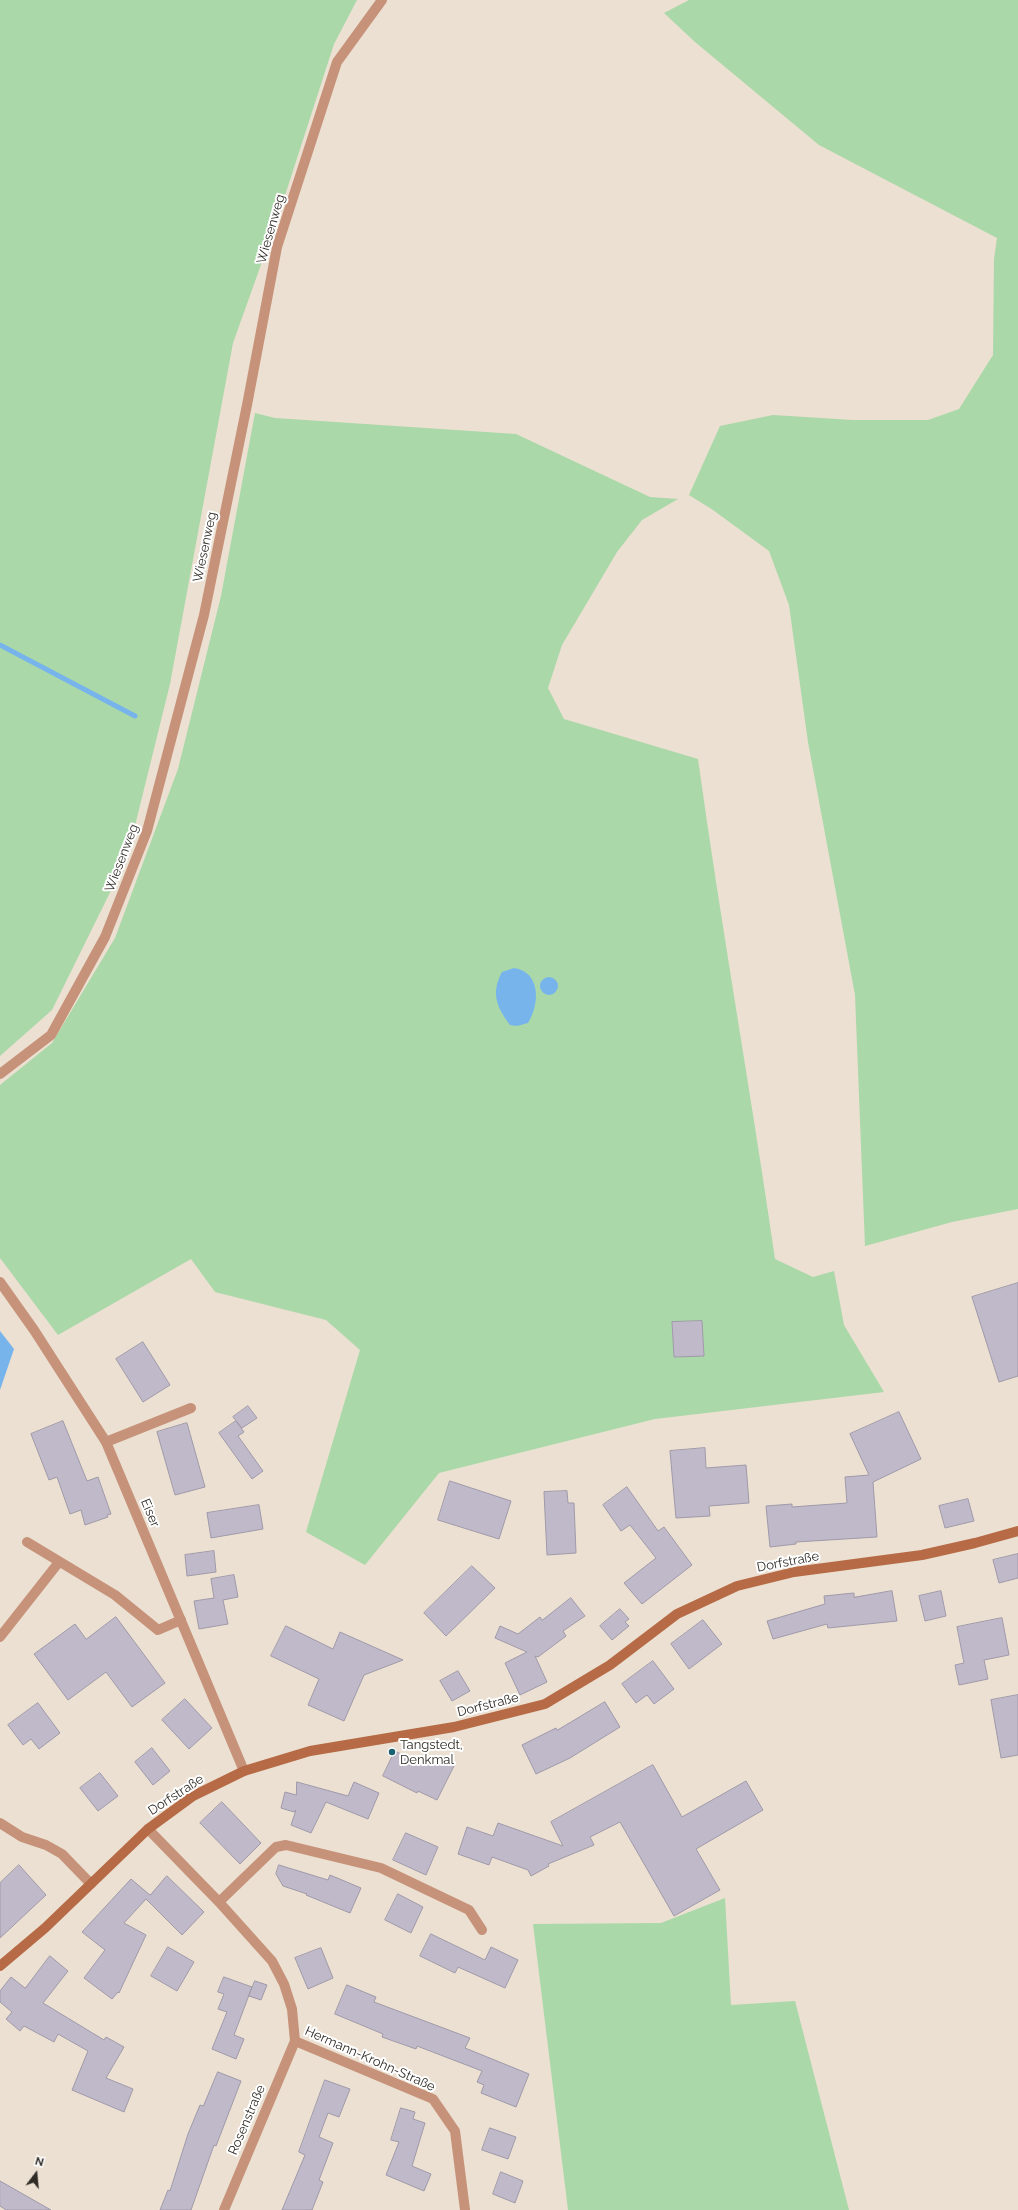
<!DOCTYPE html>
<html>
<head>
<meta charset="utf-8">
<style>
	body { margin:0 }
	#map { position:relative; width:1018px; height:2210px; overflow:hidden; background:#ebe0d1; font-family:Raleway,sans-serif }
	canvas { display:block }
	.north { position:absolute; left:16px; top:2154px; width:40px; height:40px; -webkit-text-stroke:3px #fff; paint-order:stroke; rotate:16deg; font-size:11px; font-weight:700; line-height:16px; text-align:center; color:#2f2b26 }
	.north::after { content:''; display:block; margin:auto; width:14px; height:18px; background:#2f2b26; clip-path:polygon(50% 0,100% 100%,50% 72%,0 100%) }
</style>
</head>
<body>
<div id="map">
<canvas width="1018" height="2210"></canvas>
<div class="north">N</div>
</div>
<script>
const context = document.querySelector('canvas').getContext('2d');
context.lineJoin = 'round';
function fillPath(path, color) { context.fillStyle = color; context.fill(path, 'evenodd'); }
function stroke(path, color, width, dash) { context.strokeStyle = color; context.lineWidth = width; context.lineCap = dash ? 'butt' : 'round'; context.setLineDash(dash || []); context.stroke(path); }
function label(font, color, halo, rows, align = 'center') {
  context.font = font + ' Raleway,sans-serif'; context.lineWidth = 4; context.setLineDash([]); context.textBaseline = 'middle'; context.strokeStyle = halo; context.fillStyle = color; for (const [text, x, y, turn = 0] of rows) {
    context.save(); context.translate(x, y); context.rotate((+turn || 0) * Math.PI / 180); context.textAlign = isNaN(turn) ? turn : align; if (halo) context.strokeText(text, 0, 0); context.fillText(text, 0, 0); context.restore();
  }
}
fillPath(new Path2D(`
	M0,0H357L334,44L278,217L233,343L170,684L127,858L52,1010L0,1056Z
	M689,0H1018V1209L952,1222L865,1246L855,995L808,742L789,605L769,551L713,510L689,495L720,426L773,415L853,420H928L959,409L993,355L994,259L997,238L819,145L695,42L664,13Z
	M255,413L275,418L516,434L650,497L678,499L642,520L617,552L562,645L548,688L564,719L698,759C721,926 751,1092 775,1259L813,1277L834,1271L844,1325L884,1392L655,1419L439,1473L365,1565L306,1532L360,1350L326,1320L215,1292L191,1259L58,1335L0,1258V1085L52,1043L115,938L178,769L221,596ZM702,1321L704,1355L674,1357L672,1322Z
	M725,1898L731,2005L795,2001L849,2210H568L533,1924L661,1923Z`), '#aad8a8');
fillPath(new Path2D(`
	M514,968C541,972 540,1004 528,1023L517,1026L510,1025C496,1006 491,993 502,972Z
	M540 986a9 9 0 1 1 18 0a9 9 0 1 1-18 0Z
	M0,1331L14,1349L0,1390Z`), '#77b4ec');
stroke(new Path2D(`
	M0,645L135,716`), '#77b4ec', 5);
const building = new Path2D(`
	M1018,1283V1376L999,1382L972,1297Z
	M702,1321L704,1356L674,1357L672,1322Z
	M143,1342L170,1385L143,1402L116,1359Z
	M248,1406L257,1418L242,1428L233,1417Z
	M899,1412L921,1459L873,1482L877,1537L796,1542V1544L770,1547L766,1506L792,1504V1507L847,1503L845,1477L869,1475L850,1434Z
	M63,1421L87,1481L98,1477L111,1514L107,1515L108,1517L85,1525L81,1510L70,1514L57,1477L49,1480L31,1434Z
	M236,1421L244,1432L238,1436L263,1471L252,1479L219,1433Z
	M187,1423L205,1487L175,1495L157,1432Z
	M705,1448L706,1468L746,1465L749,1503L709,1506L710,1516L676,1518L670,1451Z
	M450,1481L511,1501L499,1539L438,1520Z
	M627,1487L658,1531L664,1527L692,1565L642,1604L624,1583L656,1558L630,1525L621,1531L603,1505Z
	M567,1491L568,1503H574L576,1553L547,1555L544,1492Z
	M968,1499L974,1521L945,1528L939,1506Z
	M259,1505L263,1529L211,1538L207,1513Z
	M214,1551L216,1572L187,1576L185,1555Z
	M1018,1554V1578L999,1583L993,1560Z
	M472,1566L495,1588L446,1636L424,1613Z
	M234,1575L238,1597L223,1600L228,1624L199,1629L194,1601L214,1598L211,1579Z
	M892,1591L897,1621L828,1628L827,1624L773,1639L767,1621L825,1604L824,1596L854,1593V1597Z
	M941,1591L946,1616L925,1621L919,1596Z
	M571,1598L585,1616L563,1631L566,1636L538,1657L535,1656L547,1682L520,1695L505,1663L527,1652L495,1638L500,1626L518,1634L540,1617L542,1620Z
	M620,1609L629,1619L625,1622L629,1626L612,1640L600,1626Z
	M116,1617L165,1683L132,1707L106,1672L68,1700L34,1654L75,1624L86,1639Z
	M1002,1618L1009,1655L984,1660L988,1679L959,1685L955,1665L964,1663L957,1627Z
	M703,1620L722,1644L689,1669L671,1644Z
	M286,1626L333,1649L340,1632L403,1660L364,1675L344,1721L308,1705L319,1679L271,1656Z
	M653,1661L674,1689L654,1704L647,1695L636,1703L622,1684Z
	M458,1671L470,1691L452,1701L440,1681Z
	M1018,1695V1755L1001,1758L991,1700Z
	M185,1699L212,1728L189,1749L162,1720Z
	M605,1702L620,1727L570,1758L536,1774L522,1745L556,1728L557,1730Z
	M38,1703L60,1733L39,1749L31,1739L23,1745L8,1725Z
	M152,1748L170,1771L153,1785L135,1762Z
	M395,1751L418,1763L451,1758L454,1766L437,1800L418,1791L417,1793L383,1776Z
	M653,1765L682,1817L746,1781L763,1810L696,1849L720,1890L674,1916L620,1822L590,1837L594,1845L548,1864L549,1866L531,1876L528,1870L492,1857L489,1865L458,1854L467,1827L493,1836L498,1823L563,1846L551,1822Z
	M100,1773L118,1796L98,1811L80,1788Z
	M297,1782L348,1796L354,1782L379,1793L368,1819L326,1802L311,1833L291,1825L296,1810L294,1812L281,1808L285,1792L296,1795Z
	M222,1802L261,1843L240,1864L200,1823Z
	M406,1833L438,1847L426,1875L393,1860Z
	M19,1865L46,1895L0,1938V1883Z
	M279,1865L328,1880L330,1875L361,1888L350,1913L306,1895L307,1894L283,1886L276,1874Z
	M167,1876L204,1912L182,1935L146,1899L124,1923L146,1935L119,1993L118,1992L112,1999L84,1978L105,1950L82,1932L131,1879L150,1895Z
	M398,1894L423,1907L411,1933L385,1920Z
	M431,1934L485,1960L491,1947L518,1960L505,1988L458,1967L455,1973L420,1956Z
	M168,1947L194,1962L177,1991L151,1976Z
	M321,1948L333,1978L308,1989L295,1958Z
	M50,1956L68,1971L43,2003L104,2040L106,2037L124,2047L106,2078L133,2089L124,2112L72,2090L88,2051L58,2034L54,2042L24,2026L20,2031L6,2019L12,2012L0,2002V1991L11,1977L25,1988Z
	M224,1977L252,1987L234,2035L244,2039L236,2059L212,2049L227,2012L218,2009L224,1994L218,1992Z
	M255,1981L267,1985L261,2000L249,1996Z
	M347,1985L376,1997L374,2002L470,2038L465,2048L529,2074L516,2107L481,2093L484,2085L477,2082L482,2071L417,2046L416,2049L382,2037L383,2034L335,2014Z
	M218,2072L241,2081L216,2146L214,2145L191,2210H160L168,2190L170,2191L188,2134L200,2105L203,2106Z
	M325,2080L350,2089L339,2117L328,2113L319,2137L333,2143L319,2180L323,2182L312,2210H282L305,2155L299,2152Z
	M401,2108L415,2112L413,2119L425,2123L412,2166L431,2174L424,2191L386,2175L399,2142L391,2140Z
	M490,2128L516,2137L508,2159L482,2150Z
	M501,2172L523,2181L515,2203L493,2194Z
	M0,2181L51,2210H6L0,2206Z`);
fillPath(building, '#bfb9ca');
stroke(building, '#9f99a9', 1);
stroke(new Path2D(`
	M106,1442L191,1408
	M27,1542L115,1595L158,1630L181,1620
	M0,1637L59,1562
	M0,1823L22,1837L46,1845L62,1854L91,1884`), '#c7927a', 10);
stroke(new Path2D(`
	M0,1074L51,1035L105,937L147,831L204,615L247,405L277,247L337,62L382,0
	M0,1282L34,1330L106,1442L244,1771
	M148,1829L219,1902L272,1961L284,1984L292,2009L295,2041L433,2099L455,2131L465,2210
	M219,1902L276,1847L286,1845L381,1868L469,1910L482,1930
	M224,2210L295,2041`), '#c7927a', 10);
stroke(new Path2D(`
	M0,1966L45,1928L148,1829L193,1796L244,1771L310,1751L454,1727L545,1704L610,1665L677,1614L737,1586L794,1572L922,1555L975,1543L1018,1531`), '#b66a45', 10);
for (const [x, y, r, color] of [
	[392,1752,4,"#196070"]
]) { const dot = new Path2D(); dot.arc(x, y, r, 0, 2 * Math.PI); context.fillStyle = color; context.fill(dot); stroke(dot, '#fff', 1.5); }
label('13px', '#2f2b26', '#fff', [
	["Wiesenweg",271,229,-74],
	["Wiesenweg",205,547,-78],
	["Wiesenweg",122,858,-69],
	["Eiser",150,1513,67],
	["Dorfstraße",788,1562,-11],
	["Dorfstraße",488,1705,-14],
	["Dorfstraße",176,1795,-33],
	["Hermann-Krohn-Straße",370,2059,24],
	["Rosenstraße",247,2120,-67]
]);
label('13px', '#2f2b26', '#fff', [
	["Tangstedt,",400,1745],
	["Denkmal",400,1760]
], 'left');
</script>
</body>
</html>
